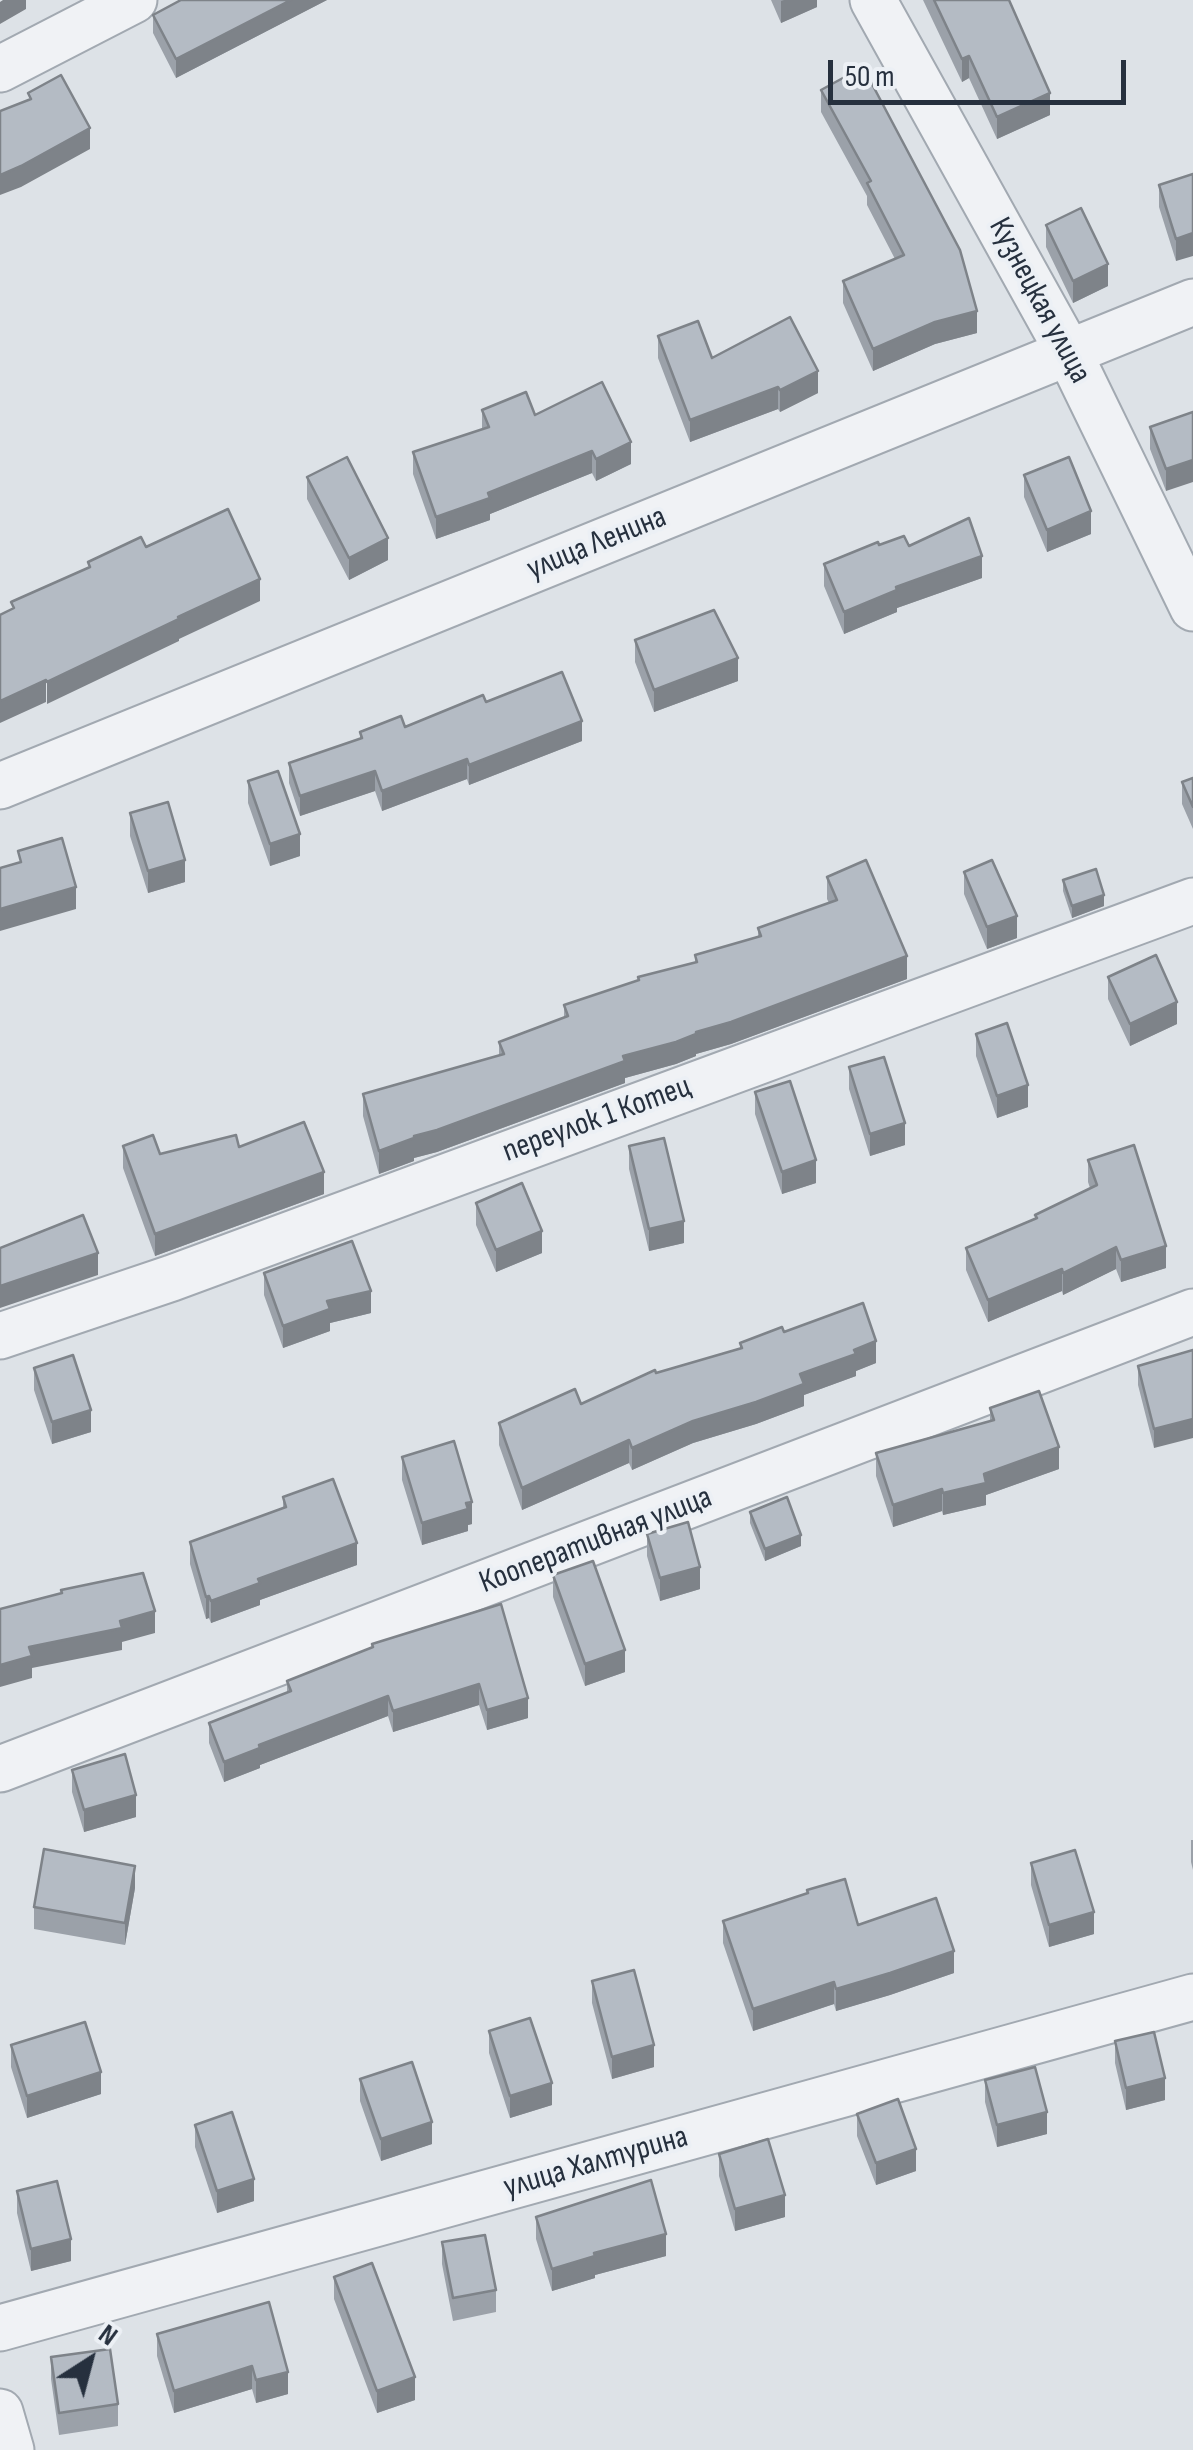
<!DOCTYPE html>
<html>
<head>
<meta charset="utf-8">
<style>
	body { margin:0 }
	#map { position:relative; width:1193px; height:2450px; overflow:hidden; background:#dde2e7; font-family:"Sofia Sans Condensed",sans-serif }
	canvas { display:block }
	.north { position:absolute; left:40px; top:2310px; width:100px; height:100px; -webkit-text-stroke:8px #ecf0f5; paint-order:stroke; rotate:36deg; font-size:28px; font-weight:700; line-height:40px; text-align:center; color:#26303e }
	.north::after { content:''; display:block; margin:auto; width:35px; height:45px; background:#26303e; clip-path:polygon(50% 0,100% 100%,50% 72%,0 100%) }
	.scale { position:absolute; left:828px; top:60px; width:298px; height:45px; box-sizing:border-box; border:5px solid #26303e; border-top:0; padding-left:12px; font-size:30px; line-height:35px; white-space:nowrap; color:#26303e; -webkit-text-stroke:8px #ecf0f5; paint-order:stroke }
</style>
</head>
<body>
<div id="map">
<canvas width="1193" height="2450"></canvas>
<div class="north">N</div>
<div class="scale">50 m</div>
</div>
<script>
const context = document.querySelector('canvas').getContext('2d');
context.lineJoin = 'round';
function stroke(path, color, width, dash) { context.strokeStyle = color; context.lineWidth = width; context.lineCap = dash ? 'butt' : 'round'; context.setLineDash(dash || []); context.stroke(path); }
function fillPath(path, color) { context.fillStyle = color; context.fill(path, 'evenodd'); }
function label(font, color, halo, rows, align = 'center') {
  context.font = font + ' "Sofia Sans Condensed",sans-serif'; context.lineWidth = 8; context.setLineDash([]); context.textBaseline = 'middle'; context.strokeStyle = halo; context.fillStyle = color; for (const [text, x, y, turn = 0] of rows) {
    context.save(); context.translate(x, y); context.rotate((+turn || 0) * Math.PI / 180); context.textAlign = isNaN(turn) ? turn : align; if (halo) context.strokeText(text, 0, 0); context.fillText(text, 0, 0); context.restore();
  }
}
const minor = new Path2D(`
	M873,0L1069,353L1193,608
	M0,69L134,0
	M0,786L1193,302
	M0,1336L172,1278L1193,901
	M0,1769L1193,1312
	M0,2328L1193,1997
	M0,2412L11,2450`);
stroke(minor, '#a2a9b1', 49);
stroke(minor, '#f0f2f5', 45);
fillPath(new Path2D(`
	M181,0H327L176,78L153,33V15Z
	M771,0H817V7L781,23Z
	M923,0H1009L1050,115L997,139L969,78L962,82Z
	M821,90L977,333L935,344L873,371L843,303V281L895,259L867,205V196L821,112Z
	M1193,174L1176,261L1159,207V185Z
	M1046,225L1108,286L1073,303L1046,247Z
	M658,336L712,358L818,393L780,412L778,409L690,442L658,358Z
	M482,410L535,415L631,464L596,481L592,473L490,514V520L436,539L413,474V452L482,429Z
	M1193,412L1166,491L1150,449V427Z
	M1024,475L1091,534L1047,552L1024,497Z
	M307,477L388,560L349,580L307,499Z
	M879,545L909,546L982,578L897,608V612L844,634L824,586V564Z
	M635,640L738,681L654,712L635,662Z
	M486,702L582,741L469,785L467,779L382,811L375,791L300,816L289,783V763L360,739V732L405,727Z
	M1193,778V829L1182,804V782Z
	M248,781L300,856L270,866L248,803Z
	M130,813L185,882L148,893L130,836Z
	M964,872L1017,938L987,949L964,894Z
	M827,877L907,979L731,1044L696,1054V1056L676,1064L625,1078V1083L437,1152L414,1158V1161L379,1174L363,1116V1094L499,1055V1042L564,1017V1005L695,962V955L758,937V928L829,903L827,899Z
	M1063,880L1104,906L1072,918L1063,891Z
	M1108,977L1177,1024L1130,1046L1108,999Z
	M976,1034L1028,1107L997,1118L976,1056Z
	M849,1067L905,1145L870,1156L849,1089Z
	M755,1092L816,1183L782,1194L755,1114Z
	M123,1146L160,1154L239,1147L324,1194L155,1256L123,1168Z
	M629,1146L684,1243L649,1251L629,1169Z
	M1088,1160L1166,1268L1121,1282L1116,1269L1063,1295L1062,1291L988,1322L966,1270V1248L1035,1219V1215L1090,1188L1088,1182Z
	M476,1203L542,1253L496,1272L476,1225Z
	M264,1273L371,1313L330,1323V1331L283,1348L264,1295Z
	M784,1332L876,1363L856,1371V1376L804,1395V1406L756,1424L693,1443L632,1470L629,1463L522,1510L499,1445V1423L581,1404L656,1373L740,1348V1343Z
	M1193,1350L1154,1448L1138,1385V1366Z
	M34,1368L91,1432L52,1444L34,1390Z
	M990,1408L1059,1469L986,1495V1505L943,1515L942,1511L893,1527L876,1476V1453L990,1422Z
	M402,1457L472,1524L468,1525V1531L422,1545L402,1480Z
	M283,1497L357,1565L260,1600V1605L211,1623L209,1618L206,1619L190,1564V1542L283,1508Z
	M750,1512L801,1546L765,1561L750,1523Z
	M647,1534L700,1589L660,1601L647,1556Z
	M553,1575L625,1672L585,1686L553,1597Z
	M501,1604L528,1718L487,1730L479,1705L393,1732L388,1716L260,1765V1768L224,1782L209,1743V1723L287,1693V1681L372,1647V1644Z
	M72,1770L136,1817L84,1832L72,1792Z
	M1191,1840H1193V1870L1191,1862Z
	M1031,1863L1094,1934L1049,1947L1031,1885Z
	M135,1888L125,1945L34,1929V1907Z
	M723,1921L858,1925L954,1973L890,1995L836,2011L834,2004L753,2031L723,1943Z
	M592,1981L654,2067L612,2079L592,2003Z
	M489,2031L552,2105L510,2118L489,2053Z
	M1115,2041L1165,2100L1126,2110L1115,2063Z
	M11,2045L101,2094L27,2118L11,2067Z
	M360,2079L432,2144L381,2161L360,2101Z
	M985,2080L1047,2134L997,2147L985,2102Z
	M857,2114L916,2171L876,2185L857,2136Z
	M195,2125L254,2201L217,2213L195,2147Z
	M719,2154L785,2217L735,2231L719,2176Z
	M17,2191L71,2261L31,2271L17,2213Z
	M536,2217L666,2256L595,2275V2278L552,2291L536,2239Z
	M442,2242L496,2290V2312L453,2321L442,2264Z
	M334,2277L415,2400L377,2413L334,2299Z
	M269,2302L288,2394L256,2403L252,2389L174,2413L157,2356V2334Z
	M51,2357L118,2404V2426L59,2435L51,2379Z`), '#9ba1a9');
fillPath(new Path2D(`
	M3,0H26V9L0,24V2Z
	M291,0H327L176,78V59Z
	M784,0H817V7L781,23V1Z
	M969,56V78L962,82V59Z
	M1050,93V115L997,139V117Z
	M90,128V149L21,187L0,195V175Z
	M1193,233V256L1176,261V239Z
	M1108,264V286L1073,303V281Z
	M977,311V333L935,344L873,371V349L935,322Z
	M818,371V393L780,412V390Z
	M778,387V409L690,442V420Z
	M631,442V464L596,481V459Z
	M592,451V473L490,514V520L436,539V517L488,493Z
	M1193,460V482L1166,491V469Z
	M1091,511V534L1047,552V530Z
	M388,538V560L349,580V558Z
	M982,556V578L897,608V612L844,634V612L896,587Z
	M260,579V601L179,639V641L47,704V682L178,617Z
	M738,658V681L654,712V690Z
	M46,680V702L0,723V701Z
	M582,721V741L469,785V765Z
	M467,759V779L382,811V791Z
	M375,771V791L300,816V796Z
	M300,834V856L270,866V844Z
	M185,860V882L148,893V871Z
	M76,887V909L0,931V909Z
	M1104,895V906L1072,918V906Z
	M1017,916V938L987,949V927Z
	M907,956V979L731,1044L696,1054V1056L676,1064L625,1078V1083L437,1152L414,1158V1161L379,1174V1151L414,1136L623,1056L696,1032Z
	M1177,1002V1024L1130,1046V1024Z
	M1028,1085V1107L997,1118V1096Z
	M905,1123V1145L870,1156V1134Z
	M816,1160V1183L782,1194V1172Z
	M324,1172V1194L155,1256V1234Z
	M684,1221V1243L649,1251V1229Z
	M542,1231V1253L496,1272V1250Z
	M1166,1246V1268L1121,1282V1260Z
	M1116,1247V1269L1063,1295V1273Z
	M98,1253V1275L0,1308V1286Z
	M1062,1269V1291L988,1322V1300Z
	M371,1291V1313L330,1323V1331L283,1348V1326L327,1301Z
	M876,1341V1363L856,1371V1376L804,1395V1406L756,1424L693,1443L632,1470V1448Z
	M1193,1400V1438L1154,1448V1429Z
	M91,1410V1432L52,1444V1422Z
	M629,1440V1463L522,1510V1488Z
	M1059,1447V1469L986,1495V1505L943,1515V1493L984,1474Z
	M942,1489V1511L893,1527V1505Z
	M472,1502V1524L468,1525V1531L422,1545V1523Z
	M801,1535V1546L765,1561V1549Z
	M357,1543V1565L260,1600V1605L211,1623V1601L258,1579Z
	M700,1567V1589L660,1601V1578Z
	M209,1596V1618L206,1619V1597Z
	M155,1611V1633L122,1642V1650L32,1668V1678L0,1687V1665L29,1647Z
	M625,1650V1672L585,1686V1664Z
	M479,1684V1705L393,1732V1711Z
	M388,1696V1716L260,1765V1768L224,1782V1762L259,1745Z
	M528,1698V1718L487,1730V1710Z
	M136,1795V1817L84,1832V1810Z
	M135,1866V1888L125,1945V1923Z
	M1094,1912V1934L1049,1947V1925Z
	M954,1951V1973L890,1995L836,2011V1989Z
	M834,1982V2004L753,2031V2009Z
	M654,2045V2067L612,2079V2057Z
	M101,2072V2094L27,2118V2096Z
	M1165,2078V2100L1126,2110V2088Z
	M552,2083V2105L510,2118V2096Z
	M1047,2112V2134L997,2147V2125Z
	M432,2122V2144L381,2161V2139Z
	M916,2149V2171L876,2185V2163Z
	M254,2179V2201L217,2213V2191Z
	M785,2195V2217L735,2231V2209Z
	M666,2234V2256L595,2275V2278L552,2291V2269L594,2253Z
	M71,2239V2261L31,2271V2249Z
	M252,2366V2389L174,2413V2391Z
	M288,2372V2394L256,2403V2380Z
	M415,2377V2400L377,2413V2391Z`), '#7e8389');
const building = new Path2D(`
	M181,0H291L176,59L153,15Z
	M934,0H1009L1050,93L997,117L969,56L962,59Z
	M863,67L960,250L977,311L935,322L873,349L843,281L904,255L867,183L871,181L821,90Z
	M61,75L90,128L21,166L0,175V111L31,99L28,93Z
	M1193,174V233L1176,239L1159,185Z
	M1081,208L1108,264L1073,281L1046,225Z
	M790,317L818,371L780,390L778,387L690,420L658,336L698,321L712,358Z
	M602,382L631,442L596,459L592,451L488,493L490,498L436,517L413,452L489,427L482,410L526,392L535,415Z
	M1193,412V460L1166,469L1150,427Z
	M347,457L388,538L349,558L307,477Z
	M1069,457L1091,511L1047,530L1024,475Z
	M228,509L260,579L178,617L179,619L47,682L46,680L0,701V615L14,608L11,602L90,567L88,562L141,537L146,547Z
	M969,518L982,556L896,587L897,590L844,612L824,564L878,542L879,545L904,536L909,546Z
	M714,610L738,658L654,690L635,640Z
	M562,672L582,721L469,765L467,759L382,791L375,771L300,796L289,763L362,738L360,732L401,716L405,727L483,695L486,702Z
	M278,771L300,834L270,844L248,781Z
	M1193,778V807L1182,782Z
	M168,802L185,860L148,871L130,813Z
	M62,838L76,887L0,909V868L21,862L18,851Z
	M866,860L907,956L731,1022L696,1032V1034L676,1042L623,1056L625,1061L437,1130L414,1136V1138L379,1151L363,1094L504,1054L499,1042L568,1016L564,1005L639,980L638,977L697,962L695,955L761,936L758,928L837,900L827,877Z
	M992,860L1017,916L987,927L964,872Z
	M1096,869L1104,895L1072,906L1063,880Z
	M1156,955L1177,1002L1130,1024L1108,977Z
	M1007,1023L1028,1085L997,1096L976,1034Z
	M884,1057L905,1123L870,1134L849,1067Z
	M790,1081L816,1160L782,1172L755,1092Z
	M304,1122L324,1172L155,1234L123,1146L153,1135L160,1154L236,1135L239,1147Z
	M664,1138L684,1221L649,1229L629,1146Z
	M1134,1145L1166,1246L1121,1260L1116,1247L1063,1273L1062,1269L988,1300L966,1248L1037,1218L1035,1215L1097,1185L1088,1160Z
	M522,1183L542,1231L496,1250L476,1203Z
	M83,1215L98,1253L0,1286V1248Z
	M352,1241L371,1291L327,1301L330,1309L283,1326L264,1273Z
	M863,1303L876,1341L854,1350L856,1354L800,1374L804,1384L756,1402L693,1421L632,1448L629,1440L522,1488L499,1423L575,1389L581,1404L655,1370L656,1373L742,1348L740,1343L782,1327L784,1332Z
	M1193,1350V1419L1154,1429L1138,1366Z
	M73,1355L91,1410L52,1422L34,1368Z
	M1039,1391L1059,1447L984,1474L986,1483L943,1493L942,1489L893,1505L876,1453L994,1420L990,1408Z
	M454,1441L472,1502L466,1503L468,1509L422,1523L402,1457Z
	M333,1479L357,1543L258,1579L260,1583L211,1601L209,1596L206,1597L190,1542L286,1507L283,1497Z
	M787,1497L801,1535L765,1549L750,1512Z
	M688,1522L700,1567L660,1578L647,1534Z
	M593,1561L625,1650L585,1664L553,1575Z
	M143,1573L155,1611L120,1621L122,1628L29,1647L32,1656L0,1665V1609L62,1593L61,1590Z
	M501,1604L528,1698L487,1710L479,1684L393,1711L388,1696L259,1745L260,1748L224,1762L209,1723L291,1691L287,1681L373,1647L372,1644Z
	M125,1754L136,1795L84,1810L72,1770Z
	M44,1849L135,1866L125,1923L34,1907Z
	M1075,1850L1094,1912L1049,1925L1031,1863Z
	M845,1879L858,1925L936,1898L954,1951L890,1973L836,1989L834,1982L753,2009L723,1921L808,1893L807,1890Z
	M634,1970L654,2045L612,2057L592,1981Z
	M530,2018L552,2083L510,2096L489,2031Z
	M85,2022L101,2072L27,2096L11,2045Z
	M1154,2032L1165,2078L1126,2088L1115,2041Z
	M412,2062L432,2122L381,2139L360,2079Z
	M1035,2067L1047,2112L997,2125L985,2080Z
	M898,2099L916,2149L876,2163L857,2114Z
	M232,2112L254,2179L217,2191L195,2125Z
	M768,2139L785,2195L735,2209L719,2154Z
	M651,2180L666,2234L594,2253L595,2256L552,2269L536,2217Z
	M57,2181L71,2239L31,2249L17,2191Z
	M485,2235L496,2290L453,2298L442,2242Z
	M372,2263L415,2377L377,2391L334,2277Z
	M269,2302L288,2372L256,2380L252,2366L174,2391L157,2334Z
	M110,2349L118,2404L59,2413L51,2357Z`);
fillPath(building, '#b4bbc4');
stroke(building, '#7e8389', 2.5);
label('32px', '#26303e', '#ecf0f5', [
	["Кузнецкая улица",1039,301,62],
	["улица Ленина",597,544,-22],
	["переулок 1 Котец",597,1120,-20],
	["Кооперативная улица",596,1541,-21],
	["улица Халтурина",596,2163,-16]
]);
</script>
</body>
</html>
